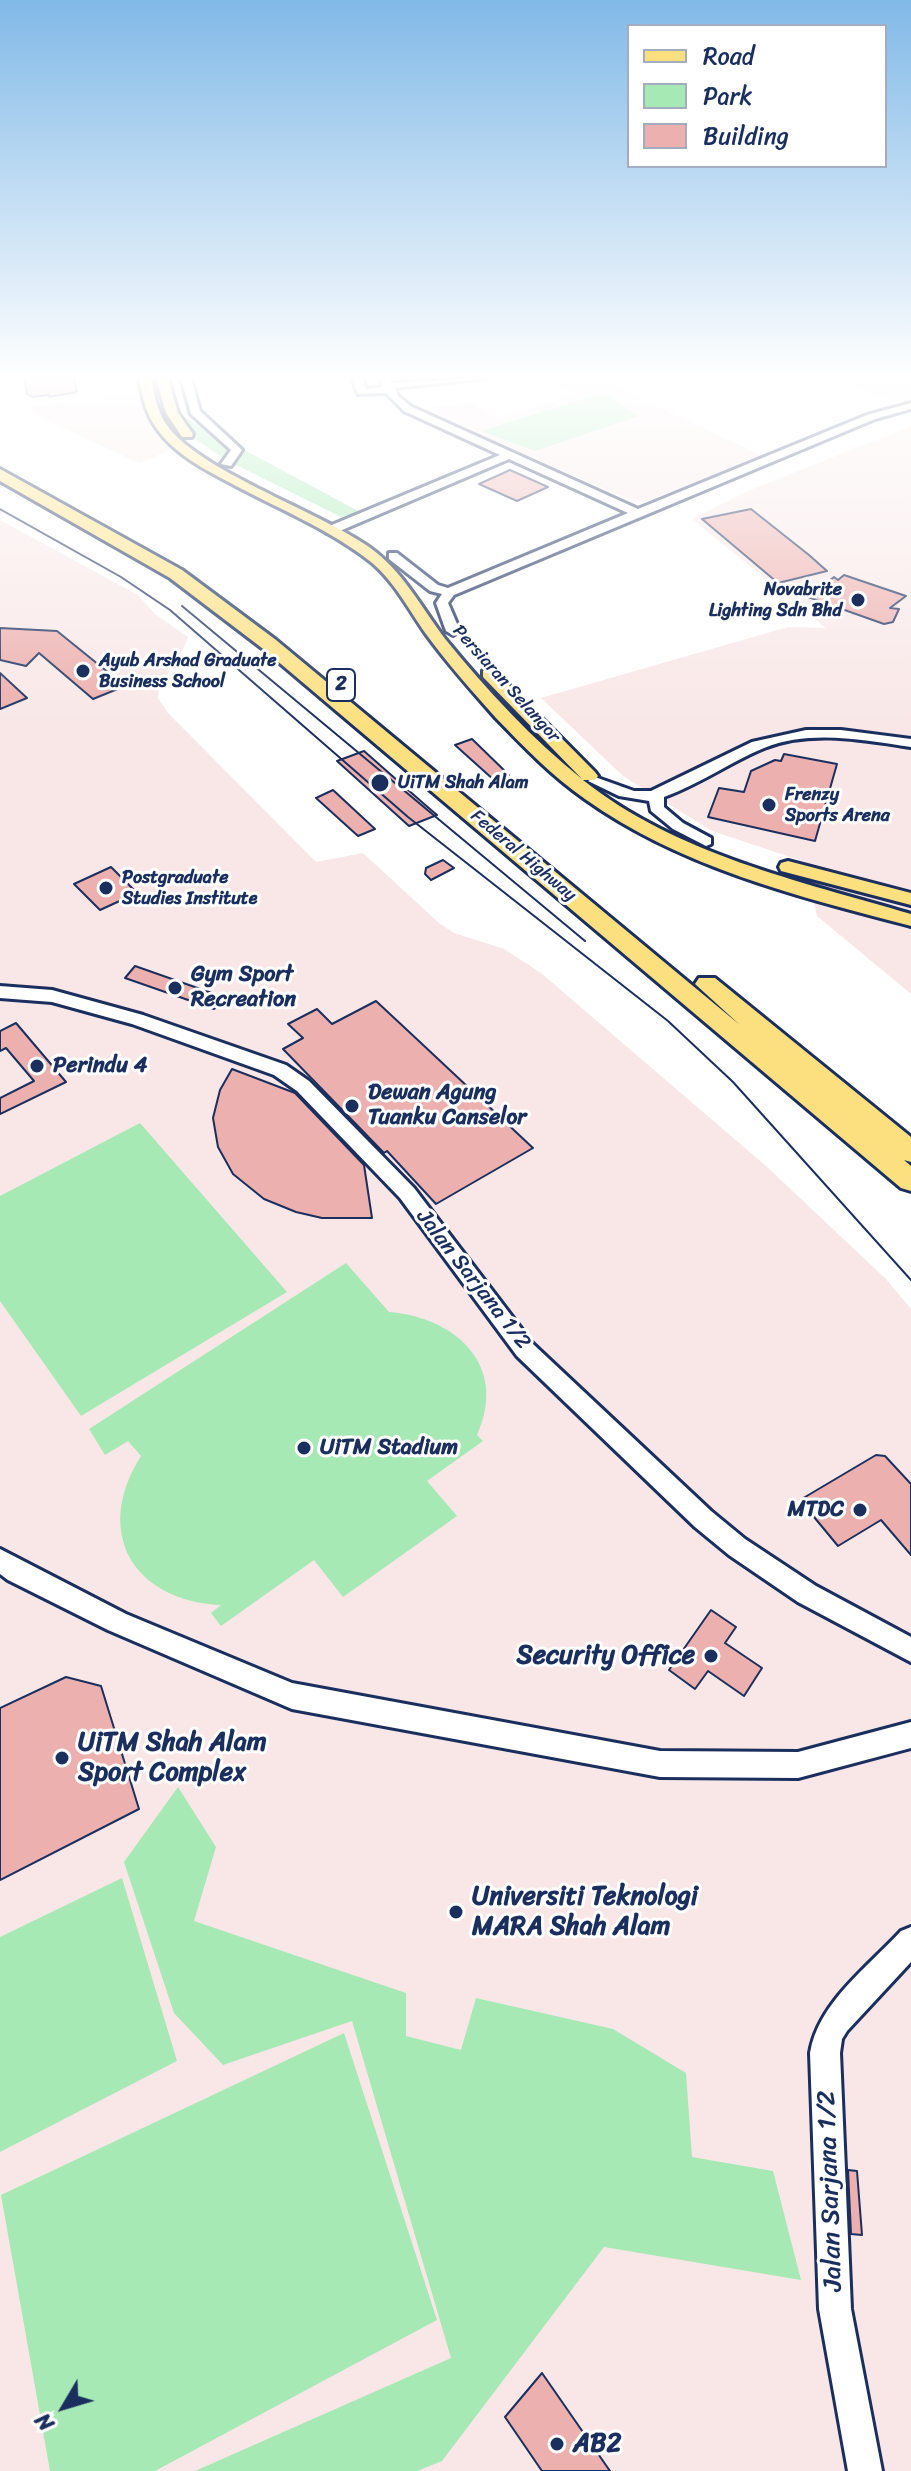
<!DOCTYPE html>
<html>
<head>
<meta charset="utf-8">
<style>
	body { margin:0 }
	#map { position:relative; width:911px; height:2471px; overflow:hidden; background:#fff; font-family:Sriracha,sans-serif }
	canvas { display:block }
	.legend { position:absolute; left:627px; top:24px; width:260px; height:144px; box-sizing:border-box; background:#fff; border:2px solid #a4acbf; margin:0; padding:10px 14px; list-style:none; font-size:24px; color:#1b2f5e }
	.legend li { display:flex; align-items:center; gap:16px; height:40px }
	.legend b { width:40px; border:2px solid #a4acbf }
	.north { position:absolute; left:24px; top:2367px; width:80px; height:80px; -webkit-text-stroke:6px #fff; paint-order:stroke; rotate:232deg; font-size:22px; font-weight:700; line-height:32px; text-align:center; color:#1b2f5e }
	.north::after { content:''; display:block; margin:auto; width:28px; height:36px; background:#1b2f5e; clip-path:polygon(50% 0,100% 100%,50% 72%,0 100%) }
</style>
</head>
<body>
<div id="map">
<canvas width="911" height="2471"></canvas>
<ul class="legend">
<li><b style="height:10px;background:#fce080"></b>Road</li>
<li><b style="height:22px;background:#a6e9b4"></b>Park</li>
<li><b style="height:22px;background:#ecb0ae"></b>Building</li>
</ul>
<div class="north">N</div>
</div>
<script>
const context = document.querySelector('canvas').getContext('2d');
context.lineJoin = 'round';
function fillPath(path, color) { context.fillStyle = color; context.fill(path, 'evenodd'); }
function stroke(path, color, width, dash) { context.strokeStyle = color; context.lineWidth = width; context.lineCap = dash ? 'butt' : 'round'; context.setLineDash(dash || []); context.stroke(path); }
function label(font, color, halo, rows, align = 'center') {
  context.font = font + ' Sriracha,sans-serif'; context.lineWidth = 6; context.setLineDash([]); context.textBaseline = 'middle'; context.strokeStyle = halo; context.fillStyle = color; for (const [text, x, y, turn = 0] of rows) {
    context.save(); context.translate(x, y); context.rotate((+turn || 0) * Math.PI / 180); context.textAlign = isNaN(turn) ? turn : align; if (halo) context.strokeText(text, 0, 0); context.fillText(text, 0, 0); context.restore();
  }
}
fillPath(new Path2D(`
	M548,378H598L762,456L648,501L631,500L418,409L469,403L498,418L577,394Z
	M836,378H911V402L898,404Z
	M141,394L151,425L171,450L139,463L35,415L30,407Z
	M911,426V994L817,916L805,862L712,831L623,776L541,698L788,627L826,628L692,519L748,491Z
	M0,520L138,595L155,614L188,637L179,659L159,685L158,698L168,713L316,862L363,853L439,923L454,933L504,949L541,973L766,1166L886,1279L911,1309V2471H0Z`), '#f9e7e7');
fillPath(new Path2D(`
	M605,393L638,416L535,451L481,431Z
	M185,418L360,512L341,517L226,460L190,435Z
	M140,1123L287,1292L81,1416L0,1301V1196Z
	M346,1263L389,1312C455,1317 509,1365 477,1435L483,1441L427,1481L457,1516L343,1597L314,1560L221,1626L211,1613L221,1605C132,1601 93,1531 141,1456L128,1441L105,1455L89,1429Z
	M178,1787L216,1847L194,1921L406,1993V2036L461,2050L476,1998L613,2029L686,2073L692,2157L773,2171L801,2280L604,2247L442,2461L417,2471H195L451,2358L352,2021L223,2065L174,2013L124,1862Z
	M122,1878L177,2061L0,2152V1937Z
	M344,2033L437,2320L155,2471H50L1,2195Z`), '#a6e9b4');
const building = new Path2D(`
	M24,378H74L77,392L49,397V395L32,397L27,394Z
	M510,470L548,487L517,501L479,484Z
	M751,509L809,555L827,571L778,583L702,519Z
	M844,575L906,596L890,608L899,609L893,622L884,624L808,597L834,577L838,580Z
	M0,628L57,631L125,686L93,699L39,653L26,666L0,660Z
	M0,673L27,698L0,709Z
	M472,739L509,775L495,781L455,745Z
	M364,751L423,803L437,815L409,826L337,761Z
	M784,754L837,764L815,841L708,817L719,788L744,792L751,771L775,760L781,761Z
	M333,790L375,829L358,836L316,798Z
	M443,860L454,868L431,880L425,874L426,868Z
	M111,867L137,893L100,910L74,884Z
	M135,966L226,998L214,1009L125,978Z
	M376,1001L421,1043L533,1148L436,1204L387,1151L384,1153L283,1049L303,1038L288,1024L317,1009L332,1024Z
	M16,1023L66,1082L0,1114V1098L34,1081L6,1048L0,1051V1031Z
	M232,1069L295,1093L364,1165L372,1218H322L296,1212L264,1199L233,1174L218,1147L213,1118L220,1090Z
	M876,1455L885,1456L911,1484V1555L881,1520L838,1546L800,1500Z
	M711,1610L736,1627L725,1643L762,1668L744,1696L708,1671L695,1689L669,1670Z
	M66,1677L101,1686L139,1809L0,1880V1708Z
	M848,2170L857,2171L862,2235L851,2234Z
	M542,2373L610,2471H542L505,2417Z`);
fillPath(building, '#ecb0ae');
stroke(building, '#1b2f5e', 2);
const minor = new Path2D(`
	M181,378H191L200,411L242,450L231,466L221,464L231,450L191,414Z
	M352,378H362L366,389L383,387L380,378H390L392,383L487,378L395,388L398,396L412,407L638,509L867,415L911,403V409L875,419L454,595L448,603L460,631L453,635L446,631L436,603L442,594L430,591L389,559V553H397L438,585L448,588L628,513L509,459L335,533H327V527L500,455L404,411L386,393L358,394Z
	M806,730H841L911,739V747C864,740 810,729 764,748C730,762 700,784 664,797V807L683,823L711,838V844L706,846L673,829L651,811L649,801L619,796L588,781L595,777L634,791H651L752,742Z
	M0,986L52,990L143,1015L286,1065L309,1081L414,1188L533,1344L711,1511L745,1539L816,1586L911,1637V1662L798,1602L729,1555L695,1527L517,1356L400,1198L297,1091L274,1075L132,1024L52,1002L0,998Z
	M0,1549L126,1614L292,1683L660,1751L798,1752L911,1722V1748L798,1778L660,1777L292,1709L108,1630L8,1580L0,1574Z
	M911,1927V1962L847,2031L842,2039L840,2053L851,2309L882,2471H848L819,2309L810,2053C818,2003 868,1967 901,1931Z`);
const major = new Path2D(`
	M139,378H151C154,394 157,411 166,424C197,470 318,511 369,547C403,571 421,607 446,640C487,690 532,739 582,779L483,677V671H495L595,772L598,776L595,780H583C676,854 799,881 911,914V926C800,897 680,867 585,799C552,776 524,747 496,718C472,691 447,663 426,634C409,610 395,582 371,562C332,531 284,511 240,488C210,472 177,457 157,429C146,414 142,396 139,378Z
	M156,378H168L178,413L193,434L192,437H182L166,413Z
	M788,861L911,893V905L781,871L779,867L781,863Z`);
const highway = new Path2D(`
	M0,469L182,570L276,640L740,1025L695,984L699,978H715L911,1137V1162L904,1160L911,1166V1191L901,1188L262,648L170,578L0,481Z`);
stroke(minor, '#1b2f5e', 6);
stroke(major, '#1b2f5e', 6);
stroke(highway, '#1b2f5e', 6);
fillPath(minor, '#fff');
fillPath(major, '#fce080');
fillPath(highway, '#fce080');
stroke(new Path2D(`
	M0,509L121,577L170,610L408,817L668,1021L733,1082L911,1280
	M182,606L585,941`), '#1b2f5e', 2);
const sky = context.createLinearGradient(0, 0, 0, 724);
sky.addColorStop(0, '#81b9e7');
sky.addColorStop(0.52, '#fff');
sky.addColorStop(1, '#ffffff00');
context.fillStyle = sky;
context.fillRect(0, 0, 911, 724);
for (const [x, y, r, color] of [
	[858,600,8,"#1b2f5e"],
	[83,671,8,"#1b2f5e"],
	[380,783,10,"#1b2f5e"],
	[769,805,8,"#1b2f5e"],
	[106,888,8,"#1b2f5e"],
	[175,988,8,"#1b2f5e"],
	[37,1066,8,"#1b2f5e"],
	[352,1106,8,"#1b2f5e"],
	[304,1448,8,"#1b2f5e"],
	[860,1510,8,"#1b2f5e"],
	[711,1656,8,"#1b2f5e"],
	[62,1758,8,"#1b2f5e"],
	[456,1912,8,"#1b2f5e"],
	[557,2444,8,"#1b2f5e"]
]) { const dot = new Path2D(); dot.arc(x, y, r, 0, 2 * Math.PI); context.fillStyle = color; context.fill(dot); stroke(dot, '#fff', 3); }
label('bold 18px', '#1b2f5e', '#fff', [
	["Novabrite",842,590,"right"],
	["Lighting Sdn Bhd",842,611,"right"],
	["Ayub Arshad Graduate",99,661],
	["Business School",99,682],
	["UiTM Shah Alam",398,783],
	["Frenzy",785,795],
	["Sports Arena",785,816],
	["Postgraduate",122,878],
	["Studies Institute",122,899]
], 'left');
label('18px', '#1b2f5e', '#fff', [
	["Persiaran Selangor",506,684,48],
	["Federal Highway",523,856,40]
]);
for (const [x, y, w] of [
	[341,685,28]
]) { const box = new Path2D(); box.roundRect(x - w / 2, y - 16, w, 32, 6); context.fillStyle = '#fff'; context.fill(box); stroke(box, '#1b2f5e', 2); }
label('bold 20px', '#1b2f5e', null, [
	["2",341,685]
]);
label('bold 22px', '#1b2f5e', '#fff', [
	["Gym Sport",191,975],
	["Recreation",191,1000],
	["Perindu 4",53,1066],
	["Dewan Agung",368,1093],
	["Tuanku Canselor",368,1118],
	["UiTM Stadium",320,1448],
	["MTDC",844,1510,"right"]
], 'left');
label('22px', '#1b2f5e', '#fff', [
	["Jalan Sarjana 1/2",473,1280,52]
]);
label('bold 26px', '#1b2f5e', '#fff', [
	["Security Office",695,1656,"right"],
	["UiTM Shah Alam",78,1743],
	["Sport Complex",78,1773],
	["Universiti Teknologi",472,1897],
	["MARA Shah Alam",472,1927],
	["AB2",573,2444]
], 'left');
label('26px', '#1b2f5e', '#fff', [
	["Jalan Sarjana 1/2",831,2191,-92]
]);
</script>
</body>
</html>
